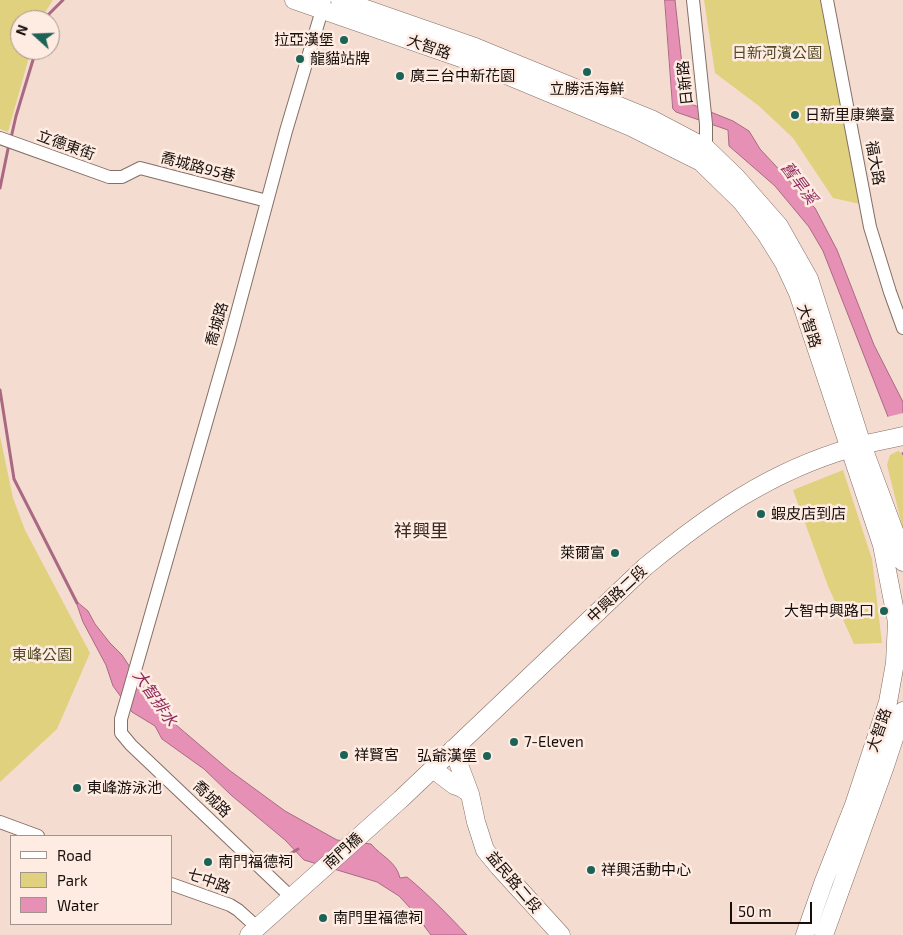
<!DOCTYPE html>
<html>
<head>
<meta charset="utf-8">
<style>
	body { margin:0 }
	#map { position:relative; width:903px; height:935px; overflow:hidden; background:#f5dcd1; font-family:"Exo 2",sans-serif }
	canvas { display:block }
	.legend { position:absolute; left:10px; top:835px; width:162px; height:90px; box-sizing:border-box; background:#feebe2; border:1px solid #a2938c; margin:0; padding:6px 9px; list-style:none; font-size:15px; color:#170f0b }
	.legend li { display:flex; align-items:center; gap:10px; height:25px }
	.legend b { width:25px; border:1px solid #a2938c }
	.north { position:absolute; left:10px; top:10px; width:50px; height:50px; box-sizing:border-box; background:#feebe2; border:1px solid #a2938c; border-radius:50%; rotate:290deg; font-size:14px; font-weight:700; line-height:20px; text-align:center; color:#170f0b }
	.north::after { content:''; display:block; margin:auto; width:18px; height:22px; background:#1b6357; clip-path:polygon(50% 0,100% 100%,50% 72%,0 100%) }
	.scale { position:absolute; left:730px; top:902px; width:82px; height:22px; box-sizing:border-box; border:2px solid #170f0b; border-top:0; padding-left:6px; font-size:15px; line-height:18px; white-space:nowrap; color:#170f0b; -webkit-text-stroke:4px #feebe2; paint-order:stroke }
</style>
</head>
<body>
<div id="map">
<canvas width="903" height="935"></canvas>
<ul class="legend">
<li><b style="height:6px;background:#fff"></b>Road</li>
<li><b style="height:14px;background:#e0d17e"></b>Park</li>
<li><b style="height:14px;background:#e790b5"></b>Water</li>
</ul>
<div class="north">N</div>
<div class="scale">50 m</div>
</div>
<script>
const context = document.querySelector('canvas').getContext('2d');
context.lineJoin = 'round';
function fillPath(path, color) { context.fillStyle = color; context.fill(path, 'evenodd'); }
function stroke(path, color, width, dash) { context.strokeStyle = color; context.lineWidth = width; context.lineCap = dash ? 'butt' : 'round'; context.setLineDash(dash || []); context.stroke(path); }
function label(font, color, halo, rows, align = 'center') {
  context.font = font + ' "Exo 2","Noto Sans TC",sans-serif'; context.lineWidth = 5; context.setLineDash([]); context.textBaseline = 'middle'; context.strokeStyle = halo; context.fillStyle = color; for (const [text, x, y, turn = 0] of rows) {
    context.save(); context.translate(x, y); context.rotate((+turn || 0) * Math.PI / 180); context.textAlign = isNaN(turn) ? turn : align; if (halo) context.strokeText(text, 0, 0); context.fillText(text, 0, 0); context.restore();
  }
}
fillPath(new Path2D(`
	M0,0H53L40,20H20V50H31L8,132L0,129Z
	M704,0H820L860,204L833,198L793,138L759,106L715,73Z
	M0,436L13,498L25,530L90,653L57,729L0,782Z
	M900,450L903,451V529L887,465L890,455Z
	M843,470L872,559L882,643L854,644L828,586L793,490Z`), '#e0d17e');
const water = new Path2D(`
	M665,0H675L686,102L733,121L749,131L760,149L815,208L837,250L874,345L903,402V455L823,251L809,227L775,186L729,146L728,130L676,112L673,109Z
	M76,601L88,611L95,624L110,643L122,655L149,696L175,724L229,770L285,811L337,840L371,844C382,857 396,861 400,878L407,877C429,895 448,915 467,935H431L412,910L399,896L377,882L304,860L285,840L231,795L204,769L162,739L155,726L132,712L113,686L106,665L83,622Z`);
fillPath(water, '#e790b5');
stroke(water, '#a96982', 1);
fillPath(new Path2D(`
	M903,413V452L900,453L887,417Z`), '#f5dcd1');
stroke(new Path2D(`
	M45,20L46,17L63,0
	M11,138L16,116L36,50
	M0,188L9,144
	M0,390L14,479L77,603
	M290,854L298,849`), '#a96982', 3);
const street = new Path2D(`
	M693,0L706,124V148L704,154
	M827,0L870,227L890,292L903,328
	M0,138L109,177H122L140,168L267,201
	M0,822L38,836
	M171,884L230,905L238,910L258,928
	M291,897L131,745L121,733V719L229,343L286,131L325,0`);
const secondary = new Path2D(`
	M294,0L487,67L631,127L701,162L742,202L766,234L784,263L798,293L882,545L897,622L895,663L888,702L854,805L824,881L805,935
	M340,0L475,47L651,119L706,148L736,177L779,226L809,279L862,445L899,544L903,562
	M453,749L470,794L476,822L485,850L499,867L561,935
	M433,769L454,785L462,788L470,794
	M249,935L401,799L645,567C708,515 771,471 851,448C868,443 886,440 903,436
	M824,935L885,766L903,711`);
stroke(street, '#846f65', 14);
stroke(secondary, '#846f65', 19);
stroke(street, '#fff', 12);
stroke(secondary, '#fff', 18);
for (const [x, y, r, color] of [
	[344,40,5,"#1b6357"],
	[300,59,5,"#1b6357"],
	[587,72,5,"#1b6357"],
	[400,76,5,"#1b6357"],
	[795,115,5,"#1b6357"],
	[761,514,5,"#1b6357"],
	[615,553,5,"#1b6357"],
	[884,611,5,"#1b6357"],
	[514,742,5,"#1b6357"],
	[344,755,5,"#1b6357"],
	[487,756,5,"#1b6357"],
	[77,788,5,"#1b6357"],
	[208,862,5,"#1b6357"],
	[591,870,5,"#1b6357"],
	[323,918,5,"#1b6357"]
]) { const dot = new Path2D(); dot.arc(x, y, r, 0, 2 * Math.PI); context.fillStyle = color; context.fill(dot); stroke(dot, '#feebe2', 2); }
label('15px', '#170f0b', '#feebe2', [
	["拉亞漢堡",334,40,"right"],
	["龍貓站牌",310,59],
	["廣三台中新花園",410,76],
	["立勝活海鮮",587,89,"center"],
	["日新里康樂臺",805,115],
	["蝦皮店到店",771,514],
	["萊爾富",605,553,"right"],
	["大智中興路口",874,611,"right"],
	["7-Eleven",524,742],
	["祥賢宮",354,755],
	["弘爺漢堡",477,756,"right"],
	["東峰游泳池",87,788],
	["南門福德祠",218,862],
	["祥興活動中心",601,870],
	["南門里福德祠",333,918]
], 'left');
label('15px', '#170f0b', '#feebe2', [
	["大智路",429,47,19],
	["日新路",685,83,-96],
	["立德東街",66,145,20],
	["福大路",875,163,80],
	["喬城路95巷",198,167,15],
	["喬城路",217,324,-74],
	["大智路",809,326,72],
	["中興路二段",617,594,-43],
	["大智路",879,730,-71],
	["喬城路",212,799,44],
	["南門橋",343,851,-42],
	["七中路",209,881,20],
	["益民路二段",514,882,50]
]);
label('15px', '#504a23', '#feebe2', [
	["日新河濱公園",777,53],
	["東峰公園",42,655]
]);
label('italic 16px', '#8f2a5d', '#feebe2', [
	["舊旱溪",799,183,53],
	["大智排水",155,698,55]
]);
label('18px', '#3b2921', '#feebe2', [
	["祥興里",421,531]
]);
</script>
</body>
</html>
